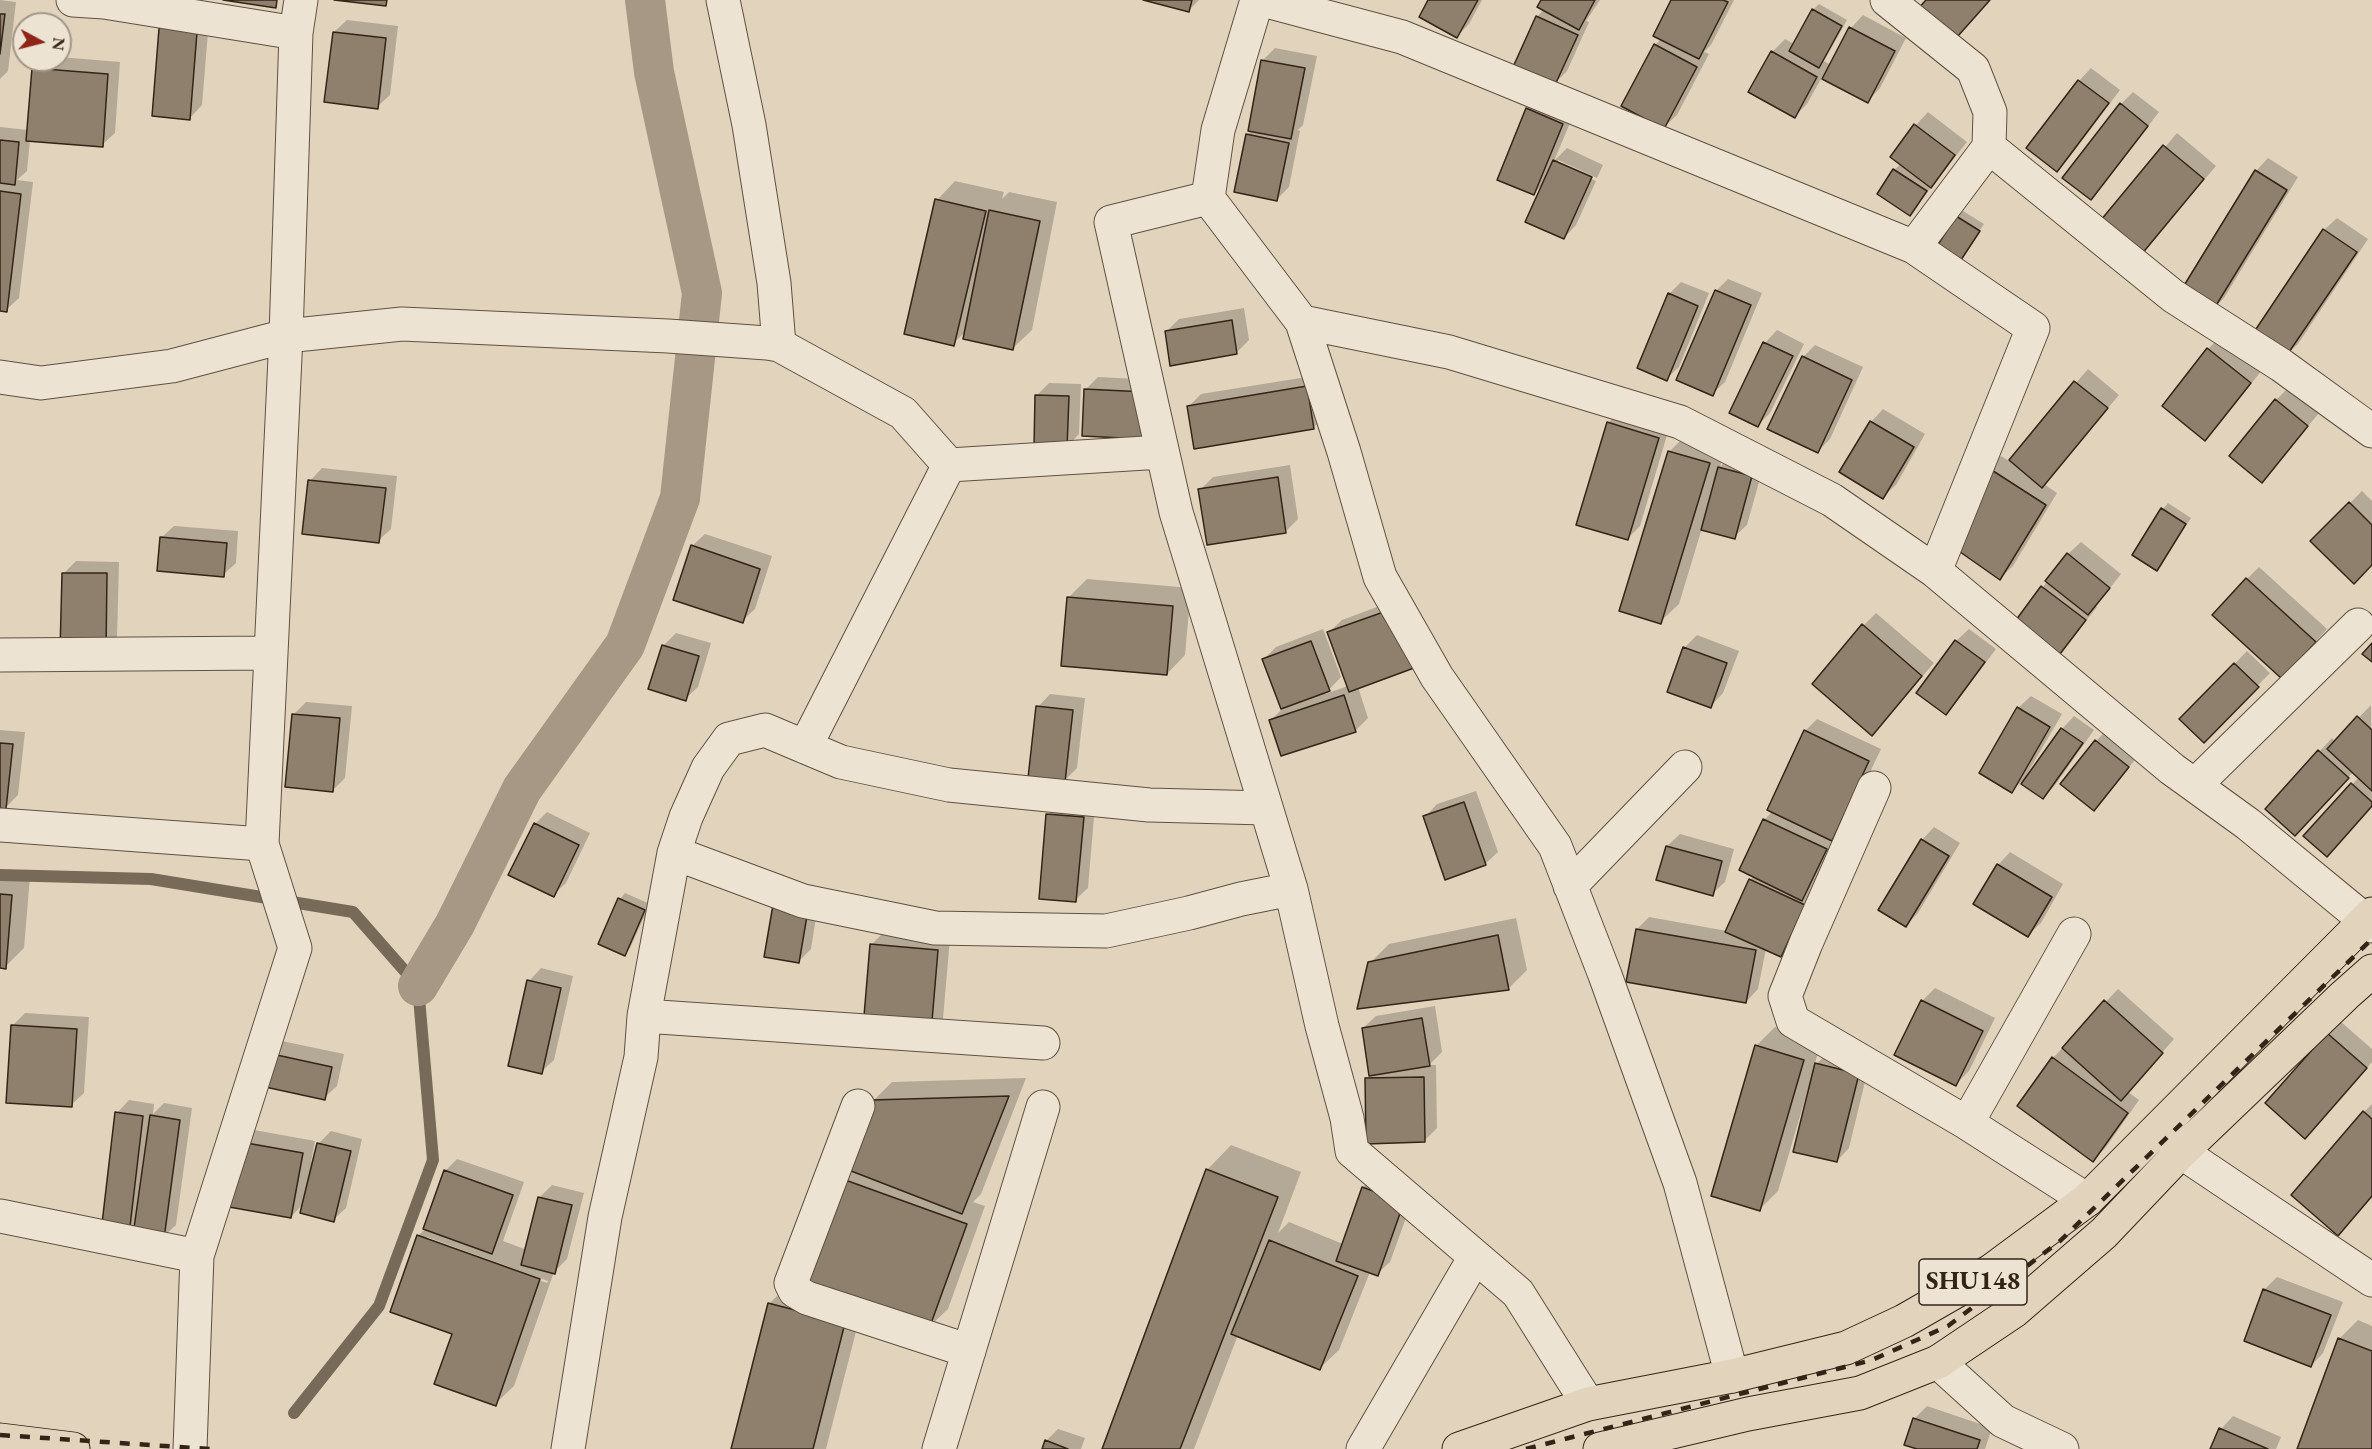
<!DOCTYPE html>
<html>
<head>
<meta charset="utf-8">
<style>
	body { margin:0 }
	#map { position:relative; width:2372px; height:1449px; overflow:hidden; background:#e2d4bc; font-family:"EB Garamond",serif }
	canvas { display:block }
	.north { position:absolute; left:12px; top:12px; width:60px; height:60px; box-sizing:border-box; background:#ece3d3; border:2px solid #a29788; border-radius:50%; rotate:97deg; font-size:16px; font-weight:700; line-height:24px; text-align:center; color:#332417 }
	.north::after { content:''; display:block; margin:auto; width:21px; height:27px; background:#8f2418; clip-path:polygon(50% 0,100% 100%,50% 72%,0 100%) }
</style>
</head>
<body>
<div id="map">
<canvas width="2372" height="1449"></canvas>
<div class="north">N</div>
</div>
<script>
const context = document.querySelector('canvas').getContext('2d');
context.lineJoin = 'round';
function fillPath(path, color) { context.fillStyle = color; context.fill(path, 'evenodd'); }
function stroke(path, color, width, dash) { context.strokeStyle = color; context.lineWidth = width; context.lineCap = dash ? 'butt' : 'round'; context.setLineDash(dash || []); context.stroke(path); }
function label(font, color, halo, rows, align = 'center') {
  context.font = font + ' "EB Garamond",serif'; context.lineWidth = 6; context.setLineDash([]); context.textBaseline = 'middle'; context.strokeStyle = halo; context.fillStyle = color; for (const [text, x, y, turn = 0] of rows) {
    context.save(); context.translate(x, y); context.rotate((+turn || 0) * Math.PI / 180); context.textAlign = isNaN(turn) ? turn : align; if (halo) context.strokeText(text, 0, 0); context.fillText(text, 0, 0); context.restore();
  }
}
fillPath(new Path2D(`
	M0,0L16,2L8,71L0,79Z
	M1148,0H1199L1189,10Z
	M1430,0H1482L1469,24L1457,36Z
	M1543,0H1600L1586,21L1589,22L1567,71L1555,83L1537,17L1544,9Z
	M1673,0H1734L1711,45L1704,52L1709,54L1677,115L1664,127L1655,45L1662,38Z
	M1819,4L1847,20L1824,61L1831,65L1851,28L1863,15L1906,38L1880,88L1868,101L1822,77L1807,104L1794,117L1750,92L1772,52L1785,39L1794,44L1813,10Z
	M210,8L202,105L190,118L154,115Z
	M347,20L398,26L390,95L377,107L334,32Z
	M1275,48L1317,56L1303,125L1298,130L1300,131L1289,187L1277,199L1247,135L1252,130L1262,61Z
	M60,57L120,62L115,133L102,145L30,140L27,171L17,180L33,182L19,298L6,310L0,309V127L28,130L33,69L42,60H60Z
	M2091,68L2120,90L2069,158L2057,170L2028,148L2079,81Z
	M2133,92L2159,112L2103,185L2091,198L2121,104Z
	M1540,97L1575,111L1554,161L1567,148L1603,165L1597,178L1558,160V164L1596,181L1576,225L1564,238L1545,182L1534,193L1528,109Z
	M1928,112L1967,142L1910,214L1894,170L1901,164L1892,156L1916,125Z
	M2177,133L2216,166L2136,259L2098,226Z
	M2268,158L2298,177L2224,298L2212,310L2256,171Z
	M955,181L1004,192L1002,199L1009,192L1057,202L1032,330L1013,348L966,331L953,344L937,200Z
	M1963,211L1984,224L1957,264V217Z
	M2337,218L2368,239L2298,344L2285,356L2324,230Z
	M1728,279L1762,293L1725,382L1712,394L1716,291Z
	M1681,282L1709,293L1679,367L1666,379L1669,294Z
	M1244,308L1249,340L1236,353L1166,332L1179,319Z
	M1777,330L1804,344L1770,413L1758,425L1765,343Z
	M2220,337L2262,370L2218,426L2205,439L2208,349Z
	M1815,345L1863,367L1830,439L1817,452L1803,357Z
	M2088,369L2119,395L2044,484L2057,493L2013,566L2000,578L1988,468L2001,456L2009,461Z
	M1319,375L1326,415L1313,428L1188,407L1201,394Z
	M1098,377L1157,380L1144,437L1085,390Z
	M1049,383L1081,384L1079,434L1067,447L1037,395Z
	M2288,388L2319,413L2262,481L2276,400Z
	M1883,409L1925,434L1896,485L1883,497L1871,422Z
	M1621,410L1670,425L1640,526L1628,538L1608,423Z
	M1688,433L1727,444L1720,467L1732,455L1764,464L1747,525L1734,537L1702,528L1679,604L1660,622L1669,452Z
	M1290,465L1298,519L1286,531L1200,490L1213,477Z
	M322,468L397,476L391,529L378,541L310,481Z
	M2362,491L2372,501V563L2312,541Z
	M2168,503L2191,518L2157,569L2163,509Z
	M174,526L238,531L236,563L223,575L161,538Z
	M705,534L772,556L755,609L742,621L692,546Z
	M2081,542L2121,574L2096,606L2097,607L2072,639L2060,652L2018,620L2068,554Z
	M76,561L119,562L117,639L105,651L63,574Z
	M2259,567L2327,629L2295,665L2247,579Z
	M1087,579L1191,588L1185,655L1167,674L1068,598Z
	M1404,597L1358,687L1368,718L1355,731L1271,720L1282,709L1264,659L1276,647L1323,629L1341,677L1325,694L1348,686L1329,632L1342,620Z
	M1876,613L1934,663L1872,734L1863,626Z
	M1969,629L1996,649L1958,700L1946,713L1956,641Z
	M676,633L711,643L698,687L685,699L663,646Z
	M1697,635L1739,651L1723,693L1711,706L1684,648Z
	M2247,651L2270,673L2204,741L2182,719Z
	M1050,694L1085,698L1077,768L1064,781L1038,707Z
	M2031,696L2062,714L2027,774L2029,775L2062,729L2074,716L2094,730L2055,785L2043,797L2021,782L2012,791L2018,708Z
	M306,702L352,706L345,778L333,790L293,715Z
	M2371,705L2372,805L2305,835L2359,777L2353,772L2308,822L2267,808L2332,738L2335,742Z
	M1817,719L1881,749L1844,827L1811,890L1816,892L1793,943L1781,956L1766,949L1758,989L1746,1002L1637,929L1649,917L1727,931L1750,880L1754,876L1741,869L1764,820L1773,811L1805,731Z
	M2108,729L2140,754L2094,809L2096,741Z
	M0,730L25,732L18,795L5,808L0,807Z
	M1476,791L1498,852L1485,864L1425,817L1437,804Z
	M1060,802L1095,805L1088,888L1075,900L1048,815Z
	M547,812L590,833L566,883L553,895L535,824Z
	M1934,827L1960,843L1918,913L1906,925L1922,840Z
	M1680,834L1734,849L1725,882L1712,894L1658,879L1667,846Z
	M2010,852L2063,884L2041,923L2028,935L1998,865Z
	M0,875L30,877L24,948L5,967H0Z
	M820,892L811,949L798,962L775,899Z
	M625,893L650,904L630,948L624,954L620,899Z
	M1516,918L1527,970L1508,989L1370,963L1389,944Z
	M884,932L950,938L943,1019L931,1032L871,945Z
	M541,968L573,976L554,1060L541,1072L529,981Z
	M1935,988L1995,1018L1969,1071L1956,1084L1922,1001Z
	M2118,989L2174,1039L2128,1092L2139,1100L2106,1147L2093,1160L2053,1058Z
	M1435,1006L1442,1052L1429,1065H1436L1437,1128L1424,1141L1367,1079L1370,1076L1363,1028L1376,1016Z
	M25,1013L89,1017L84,1093L71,1105L13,1025Z
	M2340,1021L2372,1049V1062L2317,1124L2328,1034Z
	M1775,1027L1822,1041L1814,1066L1829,1052L1870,1061L1849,1148L1837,1161L1810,1090L1808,1089L1778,1191L1759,1210L1756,1046Z
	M277,1040L344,1054L337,1086L324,1098L258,1084Z
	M1026,1078L981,1194L973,1202L985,1206L948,1309L929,1327L863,1304L826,1449H732L769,1304L788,1285L802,1281L873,1101L892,1082Z
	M129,1100L154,1104L153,1114L164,1103L192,1108L176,1225L163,1237L128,1233L117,1113Z
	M2372,1104V1197L2338,1234L2364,1112Z
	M254,1130L315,1141L311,1162L314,1163L318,1144L331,1131L362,1139L346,1208L333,1220L303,1204L291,1217L230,1206Z
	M1231,1145L1301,1172L1278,1233L1289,1222L1343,1244L1363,1187L1375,1175L1416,1190L1390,1262L1377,1274L1370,1272L1339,1350L1320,1368L1238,1335L1194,1449H1104L1207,1170Z
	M457,1159L524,1182L503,1241L527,1250L540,1197L552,1185L584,1193L567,1259L554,1272L514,1386L495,1404L454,1333L418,1236L424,1230L445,1171ZM427,1237L548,1281L547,1283L427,1240Z
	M2277,1277L2343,1302L2323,1353L2311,1366L2264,1290Z
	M2358,1320L2372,1326V1449H2298L2339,1339Z
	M1927,1406L1992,1428L1985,1449H1922L1914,1419Z
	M2233,1416L2281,1437L2276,1449H2212L2221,1429Z
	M1058,1429L1085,1438L1081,1449H1043L1046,1441Z`), '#0003');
stroke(new Path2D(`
	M0,875L151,879L353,912L418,986L433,1160L379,1306L294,1413`), '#786a58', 12);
stroke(new Path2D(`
	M418,986L455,924L522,789L625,645L680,498L702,293L654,72L645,0`), '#a69884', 40);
const building = new Path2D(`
	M223,0H277L276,8Z
	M334,0H387L386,6Z
	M1143,0H1192L1189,12Z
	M1428,0H1478L1457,38L1419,17Z
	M1541,0H1595L1579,30L1537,7Z
	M1671,0H1723L1728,2L1699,59L1653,36Z
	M1926,0H1990L1950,45L1914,13Z
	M1812,9L1842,26L1819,68L1789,51Z
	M0,14H5L0,54Z
	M160,16L198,20L190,120L152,116Z
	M1536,16L1578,35L1555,85L1513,67Z
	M1849,27L1895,51L1868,103L1822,79Z
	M333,32L386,38L378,109L324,102Z
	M1654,44L1697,67L1664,129L1621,106Z
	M1771,51L1817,77L1795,118L1748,92Z
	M1261,60L1305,68L1291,139L1248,131Z
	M32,68L108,74L103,147L26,141Z
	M2078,80L2109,103L2057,172L2026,148Z
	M2120,103L2148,126L2091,200L2062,178Z
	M1526,108L1563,124L1534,195L1497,180Z
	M1914,124L1955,155L1931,188L1890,157Z
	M1246,134L1289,143L1277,201L1234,192Z
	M0,140L19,142L15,185L0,183Z
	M2163,145L2204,179L2136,261L2096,226Z
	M1553,160L1592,177L1564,239L1525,222Z
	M1893,169L1927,191L1910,216L1877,194Z
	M2255,170L2287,190L2212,312L2180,292Z
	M0,191L21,194L7,312L0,311Z
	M935,199L986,211L954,346L904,334Z
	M989,210L1040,221L1013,350L963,339Z
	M1956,216L1980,231L1957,266L1934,251Z
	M2323,229L2357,252L2285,358L2252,335Z
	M1715,290L1751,305L1713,396L1676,380Z
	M1668,293L1698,306L1667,381L1637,368Z
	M1232,320L1237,354L1170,366L1165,331Z
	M1763,342L1793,356L1758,427L1729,413Z
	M2207,348L2251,383L2205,441L2162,406Z
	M1802,356L1852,380L1818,453L1767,429Z
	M2074,381L2108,408L2042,488L2009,460Z
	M1307,386L1314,429L1194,449L1187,406Z
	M1084,389L1146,392L1144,439L1082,436Z
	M1035,395L1069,396L1067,448L1034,447Z
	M2275,399L2308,426L2262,483L2229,456Z
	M1870,421L1914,447L1883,499L1839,472Z
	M1607,422L1659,438L1628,540L1576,525Z
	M1668,451L1710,463L1661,624L1619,611Z
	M1718,467L1752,476L1735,539L1701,530Z
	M1987,467L2046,505L2000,580L1953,547Z
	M1278,477L1286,533L1207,545L1198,489Z
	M308,480L386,488L379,543L302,534Z
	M2349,502L2372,525V565L2354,584L2310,541Z
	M2161,508L2186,524L2157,571L2132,555Z
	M160,537L227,543L224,577L157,571Z
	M691,545L760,569L743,623L673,600Z
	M2067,553L2110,588L2088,615L2045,581Z
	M62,573H107L106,653L60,651Z
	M2246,578L2316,642L2282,679L2212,615Z
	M2041,586L2086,620L2060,654L2016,620Z
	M1067,597L1173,606L1167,675L1061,666Z
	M1392,609L1414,668L1349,692L1327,632Z
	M1862,624L1922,676L1872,736L1812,684Z
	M1955,640L1985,662L1946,715L1916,693Z
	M1311,641L1330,691L1281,709L1262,659Z
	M2372,643V662L2362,654Z
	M662,645L699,656L686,701L648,689Z
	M1683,647L1727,663L1711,708L1667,692Z
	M2234,663L2259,687L2204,743L2179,719Z
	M1344,695L1356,732L1281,756L1269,720Z
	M1036,706L1073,710L1065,782L1028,778Z
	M2017,707L2050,727L2012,793L1979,773Z
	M292,714L340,718L333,792L285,787Z
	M2357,716L2372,730V791L2327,749Z
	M2061,728L2083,743L2043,799L2021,784Z
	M1804,730L1869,761L1832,841L1767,810Z
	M2095,740L2129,767L2094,811L2060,784Z
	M0,743L13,744L6,809H0Z
	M2318,750L2349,778L2295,836L2265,809Z
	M2351,783L2372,802V806L2327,857L2303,836Z
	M1464,802L1486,865L1445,880L1423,816Z
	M1046,814L1084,817L1076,902L1039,899Z
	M1763,819L1827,849L1802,901L1739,870Z
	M534,823L579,845L554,897L508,875Z
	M1921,839L1949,856L1906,927L1878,910Z
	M1666,846L1722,861L1713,896L1656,880Z
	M1997,864L2052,897L2028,937L1973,904Z
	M1749,879L1805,905L1781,957L1725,932Z
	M0,894L12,895L6,969L0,968Z
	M618,898L645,910L625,956L598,944Z
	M774,899L809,904L799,963L764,957Z
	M1636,929L1756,950L1746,1003L1626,982Z
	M1498,935L1509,990L1357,1009L1368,962Z
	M870,944L938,950L931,1033L863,1028Z
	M527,980L561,988L542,1074L508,1066Z
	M1921,1000L1983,1031L1956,1086L1894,1055Z
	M2104,1000L2163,1053L2121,1101L2062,1048Z
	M1422,1018L1430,1066L1369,1076L1362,1028Z
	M11,1025L77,1029L72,1107L6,1103Z
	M2327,1033L2367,1068L2305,1139L2265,1103Z
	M1755,1045L1804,1060L1760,1211L1711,1196Z
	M263,1052L332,1067L325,1100L256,1085Z
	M2052,1057L2128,1113L2093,1162L2017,1106Z
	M1815,1063L1859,1074L1837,1162L1793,1152Z
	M1424,1077L1425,1142L1366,1144L1365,1078Z
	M1009,1096L962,1214L846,1169L872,1100Z
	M2363,1111L2372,1119V1196L2338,1236L2291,1195Z
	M115,1112L143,1116L129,1235L101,1232Z
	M150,1115L180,1120L164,1239L133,1235Z
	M241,1142L303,1153L291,1218L229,1207Z
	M317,1143L351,1151L334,1222L300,1213Z
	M1206,1169L1278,1197L1180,1449H1102Z
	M444,1170L513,1195L492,1254L423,1229Z
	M837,1177L967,1224L929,1329L800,1282Z
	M1362,1187L1404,1202L1378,1276L1336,1261Z
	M538,1197L572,1205L555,1274L521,1265Z
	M417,1235L540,1279L496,1406L434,1384L452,1334L390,1312Z
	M1269,1240L1358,1276L1320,1370L1231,1334Z
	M2263,1289L2331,1315L2311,1367L2244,1341Z
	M768,1303L845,1323L813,1449H731Z
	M2338,1338L2372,1351V1449H2297Z
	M1913,1418L1980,1440L1977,1449H1917L1904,1445Z
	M2219,1428L2268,1449H2210Z
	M1045,1440L1068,1449H1042Z`);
fillPath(building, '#8e806d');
stroke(building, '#332417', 1.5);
const minor = new Path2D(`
	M73,0L104,2L296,33
	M723,0L749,125L774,283L779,345
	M1257,0L1218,130L1208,198L1302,322L1344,452L1380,577L1437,677L1555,846L1605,975L1680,1183L1732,1376
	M1263,0L1402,37L1914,247L2033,328L1935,571
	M1887,0L1973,69L1990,112L1989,147L1914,247
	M1989,147L2173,296L2281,365L2372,431
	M1208,198L1111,222L1176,512L1291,889L1322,1026L1347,1118L1352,1151L1518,1293L1588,1404
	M1302,322L1449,352L1680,422L1832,500L1935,571L2172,769L2248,824L2372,926
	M0,377L41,383L172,366L286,336L402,324L668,336L767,343L779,345L903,413L949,465L1162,452
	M0,655L270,653
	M805,747L949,465
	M2195,785L2358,625
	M1874,788L1806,943L1785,996L1793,1021L1967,1123L2087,1200
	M0,825L262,844
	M674,853L803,901L935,928L1106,931L1189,913L1241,899L1291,889
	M1570,886L1685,767
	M644,1016L1043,1043
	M858,1106L791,1283L795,1291L807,1298L969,1351
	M1967,1123L2074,934
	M2181,1152L2372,1280
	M0,1216L197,1256
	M1938,1362L2003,1421L2062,1449
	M190,1449L197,1256L295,948L262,844L286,336L296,33L301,0
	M568,1449L605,1217L641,1057L644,1016L674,853L686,817L708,768L729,739L765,730L841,762L949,785L1149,805L1266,808
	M939,1449L1043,1107
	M1363,1449L1475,1257`);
const trunk = new Path2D(`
	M0,1440L73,1449
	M1459,1449L1588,1404L1732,1376L1846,1348L1904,1321L1991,1271L2087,1200L2372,914
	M1600,1449L1748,1414L1860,1393L1938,1362L2014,1311L2104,1233L2181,1152L2345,995L2372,971`);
stroke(minor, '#5f5040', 35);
stroke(trunk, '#332417', 35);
stroke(minor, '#ece3d3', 33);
stroke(trunk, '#e2d4bc', 33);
stroke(new Path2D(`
	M0,1435L210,1449
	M1526,1449L1872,1360L1948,1326L2060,1241L2372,939`), '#332417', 4.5, [10, 10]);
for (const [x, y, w] of [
	[1973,1282,108]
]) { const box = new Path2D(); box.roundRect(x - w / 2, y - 23, w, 46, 4.5); context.fillStyle = '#ece3d3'; context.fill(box); stroke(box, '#332417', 1.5); }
label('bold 26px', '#332417', null, [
	["SHU148",1973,1282]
]);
</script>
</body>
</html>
